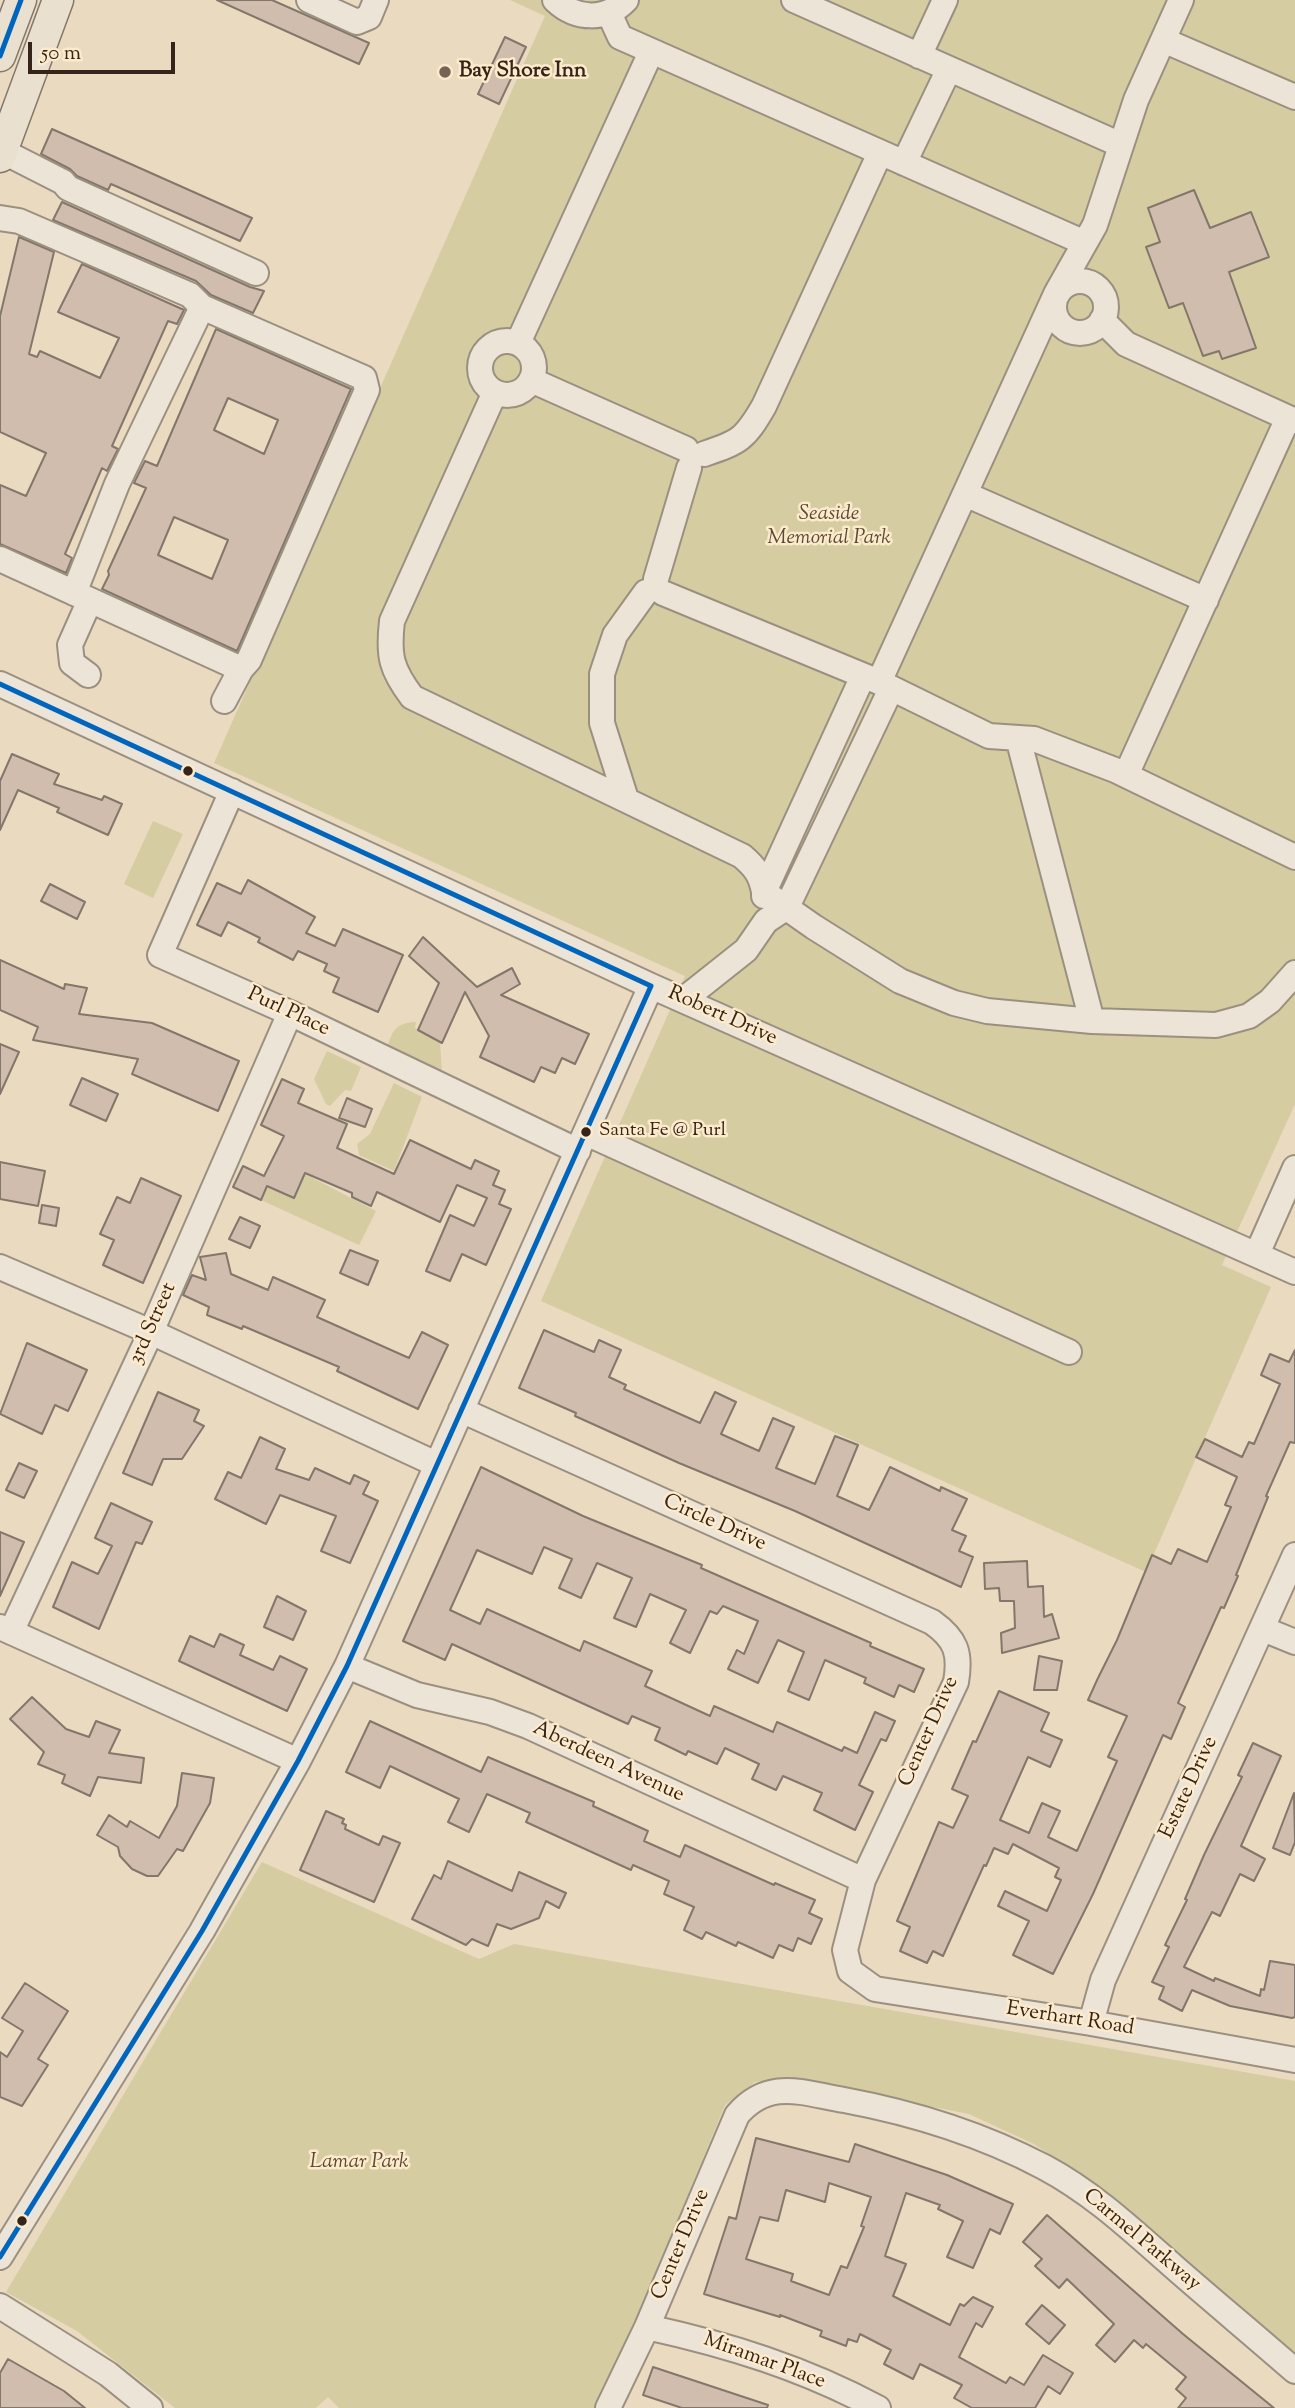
<!DOCTYPE html>
<html>
<head>
<meta charset="utf-8">
<style>
	body { margin:0 }
	#map { position:relative; width:1295px; height:2408px; overflow:hidden; background:#eadac0; font-family:"Sorts Mill Goudy",serif }
	canvas { display:block }
	.scale { position:absolute; left:28px; top:42px; width:147px; height:32px; box-sizing:border-box; border:4px solid #36231a; border-top:0; padding-left:9px; font-size:21px; line-height:24px; white-space:nowrap; color:#36231a; -webkit-text-stroke:5px #fceacb; paint-order:stroke }
</style>
</head>
<body>
<div id="map">
<canvas width="1295" height="2408"></canvas>
<div class="scale">50 m</div>
</div>
<script>
const context = document.querySelector('canvas').getContext('2d');
context.lineJoin = 'round';
function fillPath(path, color) { context.fillStyle = color; context.fill(path, 'evenodd'); }
function stroke(path, color, width, dash) { context.strokeStyle = color; context.lineWidth = width; context.lineCap = dash ? 'butt' : 'round'; context.setLineDash(dash || []); context.stroke(path); }
function label(font, color, halo, rows, align = 'center') {
  context.font = font + ' "Sorts Mill Goudy",serif'; context.lineWidth = 5; context.setLineDash([]); context.textBaseline = 'middle'; context.strokeStyle = halo; context.fillStyle = color; for (const [text, x, y, turn = 0] of rows) {
    context.save(); context.translate(x, y); context.rotate((+turn || 0) * Math.PI / 180); context.textAlign = isNaN(turn) ? turn : align; if (halo) context.strokeText(text, 0, 0); context.fillText(text, 0, 0); context.restore();
  }
}
fillPath(new Path2D(`
	M510,0H1295V1104L1222,1265L1271,1287L1146,1572L541,1301L685,976L214,763L545,16Z
	M153,821L183,834L153,898L124,884Z
	M416,1022L415,1028L440,1041L442,1075L386,1050C393,1031 394,1023 416,1022Z
	M327,1051L361,1067L351,1091L345,1090L330,1106L326,1104L314,1079Z
	M394,1083L422,1097L394,1171L359,1155L357,1144L370,1134Z
	M305,1174L376,1211L359,1245L261,1200L267,1186L294,1198Z
	M262,1862L479,1959L514,1944L1295,2081V2355L1092,2183L1034,2144L969,2114L785,2078L755,2082L725,2105L600,2408H339L328,2397L316,2408H175L77,2331L6,2292Z`), '#d5cca1');
const building = new Path2D(`
	M217,0H272L369,43L359,64Z
	M505,37L526,47L499,104L478,94Z
	M52,129L252,218L240,241L111,184L108,190L77,176L70,169L41,154Z
	M1194,190L1210,228L1251,212L1269,257L1229,272L1256,348L1222,359L1219,351L1203,356L1183,303L1169,308L1146,247L1160,242L1148,208Z
	M62,202L250,287L264,291L253,313L211,295L196,281L53,220Z
	M19,237L54,252L29,354L37,357L40,351L100,378L119,338L58,312L82,264L184,310L177,324L168,321L112,446L118,449L107,471L102,468L65,554L72,558L66,573L0,544V485L26,496L46,453L0,432V316Z
	M216,329L351,389L237,651L102,589L109,575L108,571L146,488L134,483L145,461L157,466ZM228,398L278,420L264,454L214,430ZM174,517L228,540L212,579L158,555Z
	M12,754L59,774L54,784L102,800L104,796L122,804L108,835L57,812L59,808L18,790L0,830V781Z
	M248,880L315,917L306,933L335,946L343,929L403,955L378,1012L333,992L339,978L324,971L327,964L298,951L293,960L258,942L260,938L228,922L221,936L197,925L217,883L241,894Z
	M50,884L85,902L77,919L41,901Z
	M423,937L477,987L512,968L520,984L501,995L589,1034L575,1064L562,1058L555,1073L541,1067L534,1082L480,1057L489,1036L465,992L442,1043L418,1030L439,983L409,956Z
	M0,960L64,989L65,984L87,988L79,1014L152,1023L239,1061L218,1111L132,1074L138,1059L33,1040L38,1027L0,1010Z
	M0,1044L19,1052L0,1094Z
	M82,1078L118,1094L106,1121L70,1105Z
	M282,1079L304,1089L298,1103L347,1124L337,1148L394,1174L410,1140L471,1169L475,1160L499,1171L493,1185L505,1190L499,1204L511,1209L486,1265L462,1254L450,1281L426,1271L450,1215L474,1226L487,1198L457,1185L440,1222L377,1192L371,1206L352,1197V1193L305,1173L294,1198L267,1186L261,1200L233,1187L243,1166L264,1176L284,1136L261,1125Z
	M347,1098L372,1109L365,1127L339,1118Z
	M0,1162L45,1171L38,1206L0,1199Z
	M141,1178L181,1196L143,1283L103,1265L114,1240L100,1234L117,1197L130,1203Z
	M42,1205L59,1208L56,1226L39,1223Z
	M240,1217L260,1226L250,1248L229,1239Z
	M350,1250L378,1261L368,1285L340,1273Z
	M226,1253L231,1274L268,1290L273,1277L325,1300L317,1317L409,1358L422,1332L448,1345L418,1409L337,1371L339,1367L243,1326L242,1329L207,1315L209,1307L183,1295L192,1275L206,1280L200,1257Z
	M544,1330L594,1352L599,1340L621,1350L609,1377L626,1385L624,1389L700,1423L715,1392L736,1402L721,1434L759,1451L773,1418L794,1427L776,1468L815,1484L835,1436L858,1445L837,1496L869,1510L890,1467L940,1491L941,1487L967,1499L952,1530L966,1536L959,1551L973,1557L961,1587L795,1511L679,1463L575,1416L576,1413L519,1388Z
	M27,1343L87,1370L68,1411L55,1405L42,1434L0,1414Z
	M1295,1350V1443L1290,1442L1266,1496L1268,1497L1236,1575L1238,1576L1224,1608L1221,1607L1178,1703L1185,1707L1171,1739L1163,1735L1093,1894L1053,1974L1013,1955L1029,1921L998,1906L1005,1891L1047,1911L1061,1880L1055,1877L1059,1868L1013,1844L1008,1854L994,1848L986,1866L984,1865L943,1956L933,1951L927,1963L900,1951L910,1927L897,1921L939,1822L953,1828L968,1796L952,1789L973,1741L976,1742L999,1691L1049,1713L1041,1731L1062,1740L1050,1767L1028,1757L1000,1820L1029,1833L1042,1803L1060,1811L1048,1837L1077,1851L1117,1761L1108,1757L1127,1716L1088,1700L1098,1678L1117,1640L1152,1555L1171,1564L1178,1549L1207,1562L1231,1507L1225,1505L1237,1477L1196,1457L1205,1439L1242,1457L1249,1442L1254,1444L1280,1384L1261,1375L1270,1354L1289,1362Z
	M158,1392L199,1410L194,1421L204,1426L182,1459H163L152,1485L123,1473Z
	M260,1437L285,1449L276,1469L309,1480L315,1468L350,1484L354,1475L369,1482L363,1494L378,1501L350,1563L321,1551L336,1516L280,1495L266,1524L215,1499L228,1472L241,1478Z
	M19,1463L37,1471L24,1498L6,1490Z
	M481,1467L583,1516L702,1565L701,1568L871,1643L870,1646L924,1669L914,1692L899,1685L894,1697L864,1683L866,1678L825,1660L809,1700L788,1691L804,1652L778,1640L758,1683L728,1669L737,1650L744,1654L758,1621L723,1606L717,1614L710,1611L690,1653L670,1643L686,1610L650,1594L636,1627L614,1618L632,1578L597,1563L581,1598L559,1588L572,1559L544,1547L532,1574L477,1550L450,1610L480,1624L487,1609L580,1651L584,1641L652,1671L645,1686L710,1716L714,1706L773,1732L777,1722L842,1751L844,1747L857,1753L875,1712L895,1721L886,1741L881,1739L859,1785L873,1792L855,1830L814,1810L822,1793L783,1776L776,1790L752,1779L759,1764L725,1748L717,1764L688,1751L686,1755L655,1740L660,1728L632,1716L628,1724L452,1644L445,1660L403,1641Z
	M111,1503L152,1522L142,1544L136,1542L99,1629L53,1607L72,1562L98,1574L112,1546L95,1538Z
	M0,1532L24,1542L0,1596Z
	M1027,1561L1028,1587L1043,1586L1044,1617L1052,1614L1059,1638L1002,1653L1001,1633L1015,1628L1014,1601H1000L999,1588L985,1589L984,1563Z
	M277,1596L306,1611L293,1640L264,1627Z
	M220,1634L244,1645L240,1655L273,1670L280,1656L307,1669L287,1711L179,1661L190,1636L214,1647Z
	M1039,1656L1062,1661L1057,1690H1034Z
	M32,1697L66,1729L89,1737L96,1721L120,1730L109,1753L144,1758L141,1783L98,1777L90,1796L62,1783L65,1775L38,1764L44,1752L10,1719Z
	M370,1721L481,1772L488,1757L594,1802L593,1806L648,1831L644,1841L680,1857L685,1845L774,1885L775,1883L815,1900L809,1913L822,1919L811,1944L798,1938L793,1951L779,1945L773,1958L738,1942L736,1946L706,1932L702,1939L684,1930L694,1907L664,1894L669,1881L633,1865L631,1870L526,1822L530,1813L487,1794L469,1832L448,1822L459,1799L390,1766L380,1788L346,1772Z
	M1253,1743L1281,1756L1241,1846L1265,1859L1254,1881L1240,1874L1220,1916L1212,1912L1184,1967L1214,1981L1215,1978L1260,1996L1261,1989L1264,1990L1270,1961L1295,1965V2017L1292,2018L1230,2006L1192,1990L1182,2011L1159,1999L1164,1987L1152,1982L1169,1947L1165,1945L1187,1900L1185,1899L1204,1855L1242,1777L1238,1775Z
	M182,1773L214,1778L210,1803L183,1851L177,1849L158,1876H147L132,1869L120,1856L118,1847L97,1835L109,1815L127,1827L130,1821L159,1838L177,1806Z
	M1294,1793L1295,1842L1290,1855L1273,1848Z
	M326,1811L344,1819L342,1823L346,1825L345,1829L379,1845L383,1836L400,1843L374,1902L300,1870Z
	M448,1861L512,1891L519,1872L566,1893L559,1908L546,1901L539,1918L511,1929L497,1924L488,1946L472,1939L466,1945L412,1919L434,1875L441,1879Z
	M25,1983L68,2011L38,2059L48,2065L22,2106L0,2097V2052L7,2057L23,2031L2,2018Z
	M756,2138L849,2162L855,2144L947,2175L1013,2204L1000,2234L990,2229L973,2268L947,2257L963,2221L938,2209L940,2205L906,2193L885,2256L906,2264L893,2296L950,2325L960,2304L964,2306L973,2297L993,2307L982,2327L976,2323L959,2357L1006,2383L1010,2377L1024,2385L1043,2355L1073,2373L1060,2394L1048,2386L1035,2408H972L954,2398L962,2385L920,2364L913,2379L884,2364L891,2350L860,2334L857,2342L848,2339L846,2346L820,2336L822,2331L780,2315V2317L704,2294L729,2217L736,2219ZM829,2183L871,2197L861,2226L864,2227L847,2268L841,2266L829,2295L791,2281L793,2274L746,2259L760,2217L778,2221L786,2190L825,2202Z
	M1047,2215L1183,2334L1274,2408H1178L1186,2398L1176,2389L1186,2377L1146,2344L1143,2348L1134,2340L1115,2362L1096,2345L1114,2324L1067,2279L1059,2288L1035,2266L1042,2259L1023,2242Z
	M1042,2305L1065,2325L1049,2344L1026,2324Z
	M8,2359L64,2391L85,2408H0V2373Z
	M653,2367L768,2405L767,2408H682L643,2395Z`);
fillPath(building, '#d1bdae');
stroke(building, '#82776a', 2);
const minor = new Path2D(`
	M309,0L357,22L369,17L376,0
	M555,0C576,20 606,21 626,0
	M794,0L1121,145
	M609,13L620,37L1085,243
	M1163,40L1295,97
	M919,56L945,0
	M0,157L12,156L63,182L68,188L256,273
	M904,163L949,69
	M0,218L19,221L190,295L202,307L117,484L74,593
	M1054 307a26 26 0 1 1 52 0a26 26 0 1 1-52 0Z
	M202,307L364,378L367,390L249,660L241,669L224,701
	M1102,320L1126,344L1295,421
	M480 368a27 27 0 1 1 54 0a27 27 0 1 1-54 0Z
	M518,343L651,52
	M531,380L686,449
	M495,392L392,621C388,656 391,669 412,697L742,856C755,867 761,875 764,892L814,927L900,981L954,1003L987,1011L1092,1021L1216,1025L1249,1016L1270,1001L1295,973
	M704,454C740,442 745,439 764,406L880,153
	M965,494L1206,600
	M0,559L241,669
	M656,579L689,468
	M663,593L879,682L989,736L1034,739L1115,770L1295,857
	M88,675L72,663L70,645L90,600
	M879,682L1056,294L1095,225L1136,100L1181,0
	M0,684L651,986L1295,1272
	M1018,738L1092,1021
	M1126,775L1288,418
	M232,791L160,955L290,1013L578,1151
	M626,799L602,723V674L615,635L646,592
	M764,896V892L863,676
	M683,1000L746,950L766,921L787,907L891,689
	M586,1133L1069,1352
	M1257,1254L1295,1168
	M0,1267L151,1332L436,1464
	M461,1410L932,1622C956,1639 961,1653 956,1682L863,1880L845,1950L850,1971L875,1989L1091,2023L1295,2060
	M0,1627L298,1761
	M1263,1629L1295,1642
	M11,1632L151,1332L290,1013
	M347,1666L417,1695L490,1712L528,1726L863,1880
	M1091,2023L1103,1980L1295,1555
	M0,2257L202,1931L298,1761L347,1666L651,986
	M0,2306L108,2374L150,2408
	M647,2327C729,2345 803,2368 878,2408
	M608,2408L647,2327L737,2115C769,2078 802,2093 844,2100C914,2113 981,2134 1044,2167C1093,2193 1133,2231 1174,2267C1214,2302 1255,2336 1295,2371`);
const major = new Path2D(`
	M0,56L21,0
	M0,157L58,0`);
stroke(minor, '#9b9080', 28);
stroke(major, '#82776a', 33);
stroke(minor, '#ece4d7', 24);
stroke(major, '#e9e0d0', 30);
stroke(new Path2D(`
	M0,56L21,0
	M0,684L651,986L347,1666L298,1761L202,1931L0,2257`), '#0065bd', 5);
for (const [x, y, r, color] of [
	[445,72,7,"#756354"],
	[188,771,6,"#36231a"],
	[586,1132,6,"#36231a"],
	[22,2221,6,"#36231a"]
]) { const dot = new Path2D(); dot.arc(x, y, r, 0, 2 * Math.PI); context.fillStyle = color; context.fill(dot); stroke(dot, '#fceacb', 2.5); }
label('19px', '#36231a', '#fceacb', [
	["Santa Fe @ Purl",599,1132]
], 'left');
label('bold 21px', '#36231a', '#fceacb', [
	["Bay Shore Inn",459,72]
], 'left');
label('italic 21px', '#5a4a35', '#fceacb', [
	["Seaside",829,515],
	["Memorial Park",829,539],
	["Lamar Park",359,2163]
]);
label('21px', '#36231a', '#fceacb', [
	["Purl Place",288,1013,25],
	["Robert Drive",722,1017,24],
	["3rd Street",154,1324,-66],
	["Circle Drive",714,1524,24],
	["Center Drive",930,1732,-66],
	["Aberdeen Avenue",608,1763,25],
	["Estate Drive",1190,1788,-65],
	["Everhart Road",1070,2020,9],
	["Carmel Parkway",1141,2241,40],
	["Center Drive",682,2245,-67],
	["Miramar Place",764,2362,20]
]);
</script>
</body>
</html>
